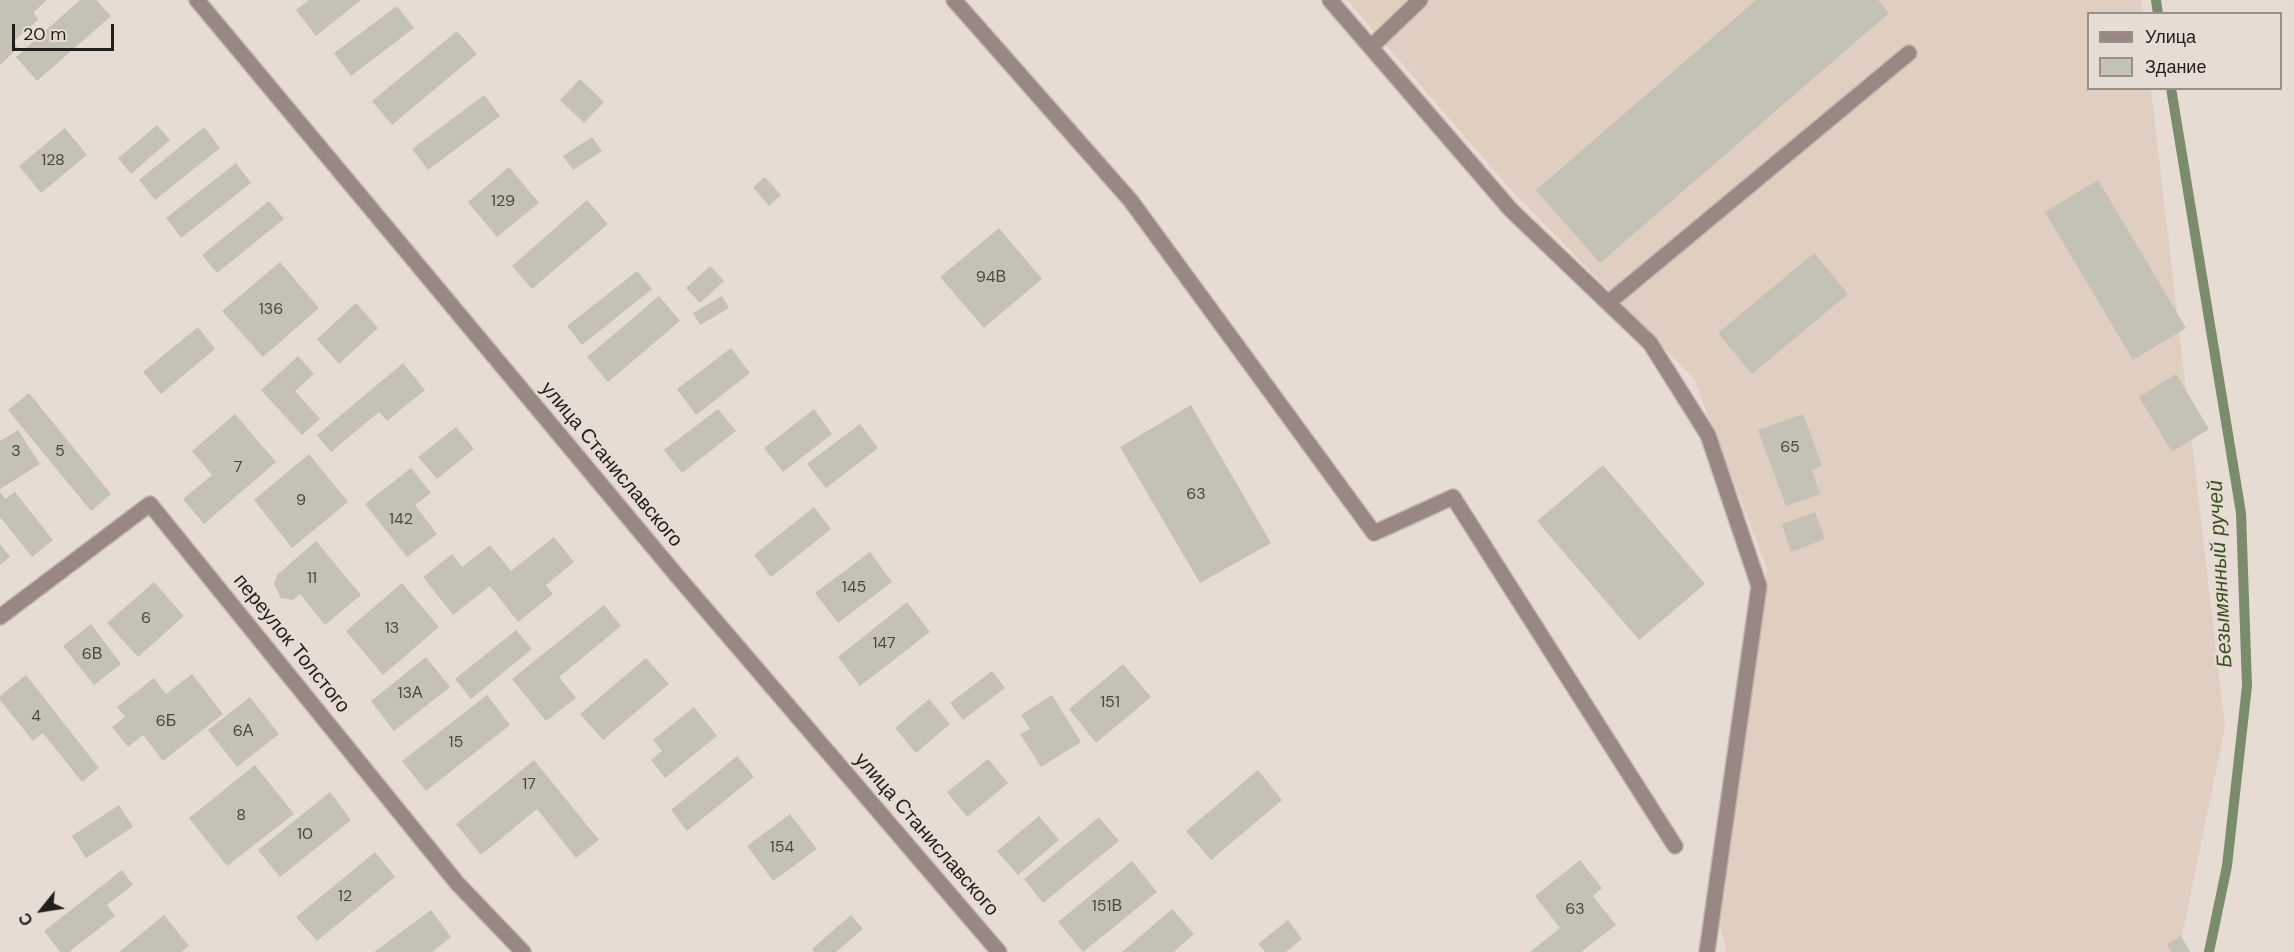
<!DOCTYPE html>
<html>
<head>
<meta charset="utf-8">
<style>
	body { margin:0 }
	#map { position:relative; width:2294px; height:952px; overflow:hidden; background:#e7dcd3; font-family:"DM Sans",sans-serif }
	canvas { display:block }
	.legend { position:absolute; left:2087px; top:12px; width:195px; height:78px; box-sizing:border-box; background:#e7dcd3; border:2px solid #989089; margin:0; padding:8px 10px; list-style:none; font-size:18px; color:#221e1b }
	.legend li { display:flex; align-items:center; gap:12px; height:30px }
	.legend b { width:30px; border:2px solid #989089 }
	.north { position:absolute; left:12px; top:880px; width:60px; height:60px; -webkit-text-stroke:4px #e7dcd3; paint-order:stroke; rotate:240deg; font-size:16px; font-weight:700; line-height:24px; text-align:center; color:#221e1b }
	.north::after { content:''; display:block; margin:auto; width:21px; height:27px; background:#221e1b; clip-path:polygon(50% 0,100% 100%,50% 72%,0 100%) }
	.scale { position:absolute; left:12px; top:24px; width:102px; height:27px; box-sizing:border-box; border:3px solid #221e1b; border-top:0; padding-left:8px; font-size:18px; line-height:21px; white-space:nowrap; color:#221e1b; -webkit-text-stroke:4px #e7dcd3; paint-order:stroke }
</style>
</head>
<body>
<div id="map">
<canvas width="2294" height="952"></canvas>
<ul class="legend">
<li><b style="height:8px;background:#998784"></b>Улица</li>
<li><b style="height:16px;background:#c4c2b5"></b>Здание</li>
</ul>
<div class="north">С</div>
<div class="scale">20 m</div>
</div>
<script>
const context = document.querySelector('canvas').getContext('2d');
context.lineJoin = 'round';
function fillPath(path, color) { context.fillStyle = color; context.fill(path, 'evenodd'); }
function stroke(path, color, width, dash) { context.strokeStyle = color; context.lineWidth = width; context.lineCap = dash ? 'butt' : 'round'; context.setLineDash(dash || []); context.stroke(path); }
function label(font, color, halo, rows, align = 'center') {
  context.font = font + ' "DM Sans",sans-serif'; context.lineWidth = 4.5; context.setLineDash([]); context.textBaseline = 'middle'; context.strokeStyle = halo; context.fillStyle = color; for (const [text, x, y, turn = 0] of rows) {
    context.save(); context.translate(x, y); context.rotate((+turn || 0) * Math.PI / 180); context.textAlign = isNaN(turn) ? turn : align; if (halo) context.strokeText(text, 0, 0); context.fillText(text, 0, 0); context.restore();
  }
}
fillPath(new Path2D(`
	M1347,0H2141L2143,13L2088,14V88L2151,89L2225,727L2182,936L2184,952H1727L1720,926L1767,568L1694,379L1505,183Z`), '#e0cfc1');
stroke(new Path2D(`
	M2156,0L2158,14
	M2171,88L2241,513L2247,686L2227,866L2209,952`), '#7a8c6c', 10);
fillPath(new Path2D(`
	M0,0H47L34,12L38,20L13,42L18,48L0,65Z
	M80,0H96L111,16L37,81L16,57Z
	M309,0H361L316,36L296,10Z
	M1756,0H1878L1889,13L1600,263L1536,190Z
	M397,6L414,28L351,76L334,53Z
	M457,31L477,54L392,125L372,101Z
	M580,79L604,102L584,123L560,100Z
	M484,95L500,116L428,170L412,149Z
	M157,125L170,140L131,174L118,158Z
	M204,127L220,148L155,200L139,180Z
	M65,128L87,155L41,193L19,166Z
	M592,137L602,151L573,170L563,156Z
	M236,163L251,183L181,238L166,218Z
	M509,167L539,203L497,237L468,202Z
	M765,177L781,195L769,206L753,187Z
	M2098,180L2186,328L2133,360L2045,212Z
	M587,200L608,224L532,289L512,266Z
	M269,201L284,219L217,273L202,255Z
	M999,228L1042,279L984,328L940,277Z
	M1814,253L1848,294L1752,374L1718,333Z
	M280,262L319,308L263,357L222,311Z
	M710,266L724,281L700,303L686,288Z
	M637,271L652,289L582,345L567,326Z
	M659,296L680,321L608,382L587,357Z
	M722,296L729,308L700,325L693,313Z
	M356,303L378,328L339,364L317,339Z
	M198,327L215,349L161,394L143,372Z
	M731,348L750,373L696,415L677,389Z
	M298,356L314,374L295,391L320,419L302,435L261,390Z
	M403,363L425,390L387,421L379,412L331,452L317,435Z
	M2176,374L2209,429L2172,452L2139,397Z
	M29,393L111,494L91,511L8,410Z
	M1191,405L1271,543L1200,583L1120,447Z
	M718,409L736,431L682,473L664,450Z
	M814,409L832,434L783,472L764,448Z
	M235,414L276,462L204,524L183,499L212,475L192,451Z
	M1803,414L1822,466L1812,470L1820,494L1786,506L1758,430Z
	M860,424L878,448L826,488L807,464Z
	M456,427L474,449L437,479L418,457Z
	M18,430L40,464L0,489V441Z
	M309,454L348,502L292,548L254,500Z
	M1603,465L1705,584L1639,640L1537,521Z
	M411,468L431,493L415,505L437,534L407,557L365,504Z
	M0,492L5,499L15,492L53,540L32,557L0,517Z
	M814,507L831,529L771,577L754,555Z
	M1815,512L1825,539L1791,552L1782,524Z
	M554,537L574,562L546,585L553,594L518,622L490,586L453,615L423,577L452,554L462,567L490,545L511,571Z
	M316,541L361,595L325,625L300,594L293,600L281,598L274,584L277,575Z
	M0,544L10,557L0,565Z
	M870,552L892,582L838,623L815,593Z
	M154,582L184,616L138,657L107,623Z
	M402,583L439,627L383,675L346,631Z
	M907,602L930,632L860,686L838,657Z
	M604,605L621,626L559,677L576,698L546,721L512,679Z
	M91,624L121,664L94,685L63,646Z
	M516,630L532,649L471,699L455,679Z
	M426,657L450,687L394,731L371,701Z
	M646,658L669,684L603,740L580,714Z
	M1123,664L1151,697L1096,743L1069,709Z
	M992,671L1005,688L963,720L950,703Z
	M192,674L223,714L163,761L143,735L128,747L112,727L125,717L117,707L154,678L166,694Z
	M26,675L99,768L82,782L43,733L33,741L0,700V696Z
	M487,695L510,725L426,791L402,761Z
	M1052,695L1081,742L1041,767L1020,734L1030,729L1021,715Z
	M250,697L279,734L237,767L208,730Z
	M929,699L950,724L916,753L895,728Z
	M694,707L717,736L665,778L651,760L662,751L653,740Z
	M737,756L754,777L687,831L671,810Z
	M988,759L1008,783L967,817L947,792Z
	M534,760L599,840L576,858L537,809L481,855L456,824Z
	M255,765L294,814L227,866L189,818Z
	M1258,770L1282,800L1211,860L1186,831Z
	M330,792L351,820L280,877L258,850Z
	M119,805L133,827L86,858L72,836Z
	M790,814L817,849L773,881L747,846Z
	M1039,816L1059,840L1018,875L997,851Z
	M1099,817L1119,841L1043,903L1024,879Z
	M375,852L395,877L317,941L296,917Z
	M1580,860L1602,888L1593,896L1616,925L1581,952H1530L1560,928L1535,896Z
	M1132,861L1157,892L1083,952L1058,922Z
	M122,870L133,885L107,905L115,916L69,952H60L44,931Z
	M1172,909L1194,934L1174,952H1122Z
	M431,910L451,937L432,952H374Z
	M164,915L189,946L181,952H119Z
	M851,915L863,929L836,952H814L812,949Z
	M1288,920L1302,939L1286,952H1265L1258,944Z
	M2181,936L2190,952H2171L2167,944Z`), '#c4c2b5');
const minor = new Path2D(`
	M197,0L678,577L999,952
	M954,0L1131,201L1374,533L1453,497L1675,846
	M1330,0L1511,210L1650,343L1708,435L1759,586L1707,952
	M1371,47L1420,0
	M1608,303L1909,53
	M0,617L150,504L457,883L523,952`);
stroke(minor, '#c4bab2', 18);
stroke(minor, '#998784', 15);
label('16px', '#4a4742', null, [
	["128",53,161],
	["129",503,202],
	["94В",991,278],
	["136",271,310],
	["65",1790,448],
	["3",16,452],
	["5",60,452],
	["7",238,468],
	["63",1196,495],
	["9",301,501],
	["142",401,520],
	["11",312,579],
	["145",854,588],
	["6",146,619],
	["13",392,629],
	["147",884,644],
	["6В",92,655],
	["13А",410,694],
	["151",1110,703],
	["4",36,717],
	["6Б",166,722],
	["6А",243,732],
	["15",456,743],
	["17",529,785],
	["8",241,816],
	["10",305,835],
	["154",782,848],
	["12",345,897],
	["151В",1107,907],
	["63",1575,910]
]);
label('20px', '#221e1b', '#e7dcd3', [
	["улица Станиславского",611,465,50],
	["переулок Толстого",291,644,51],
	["улица Станиславского",926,835,49]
]);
label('italic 21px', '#395220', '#e7dcd3', [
	["Безымянный ручей",2221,574,-93]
]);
</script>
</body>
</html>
